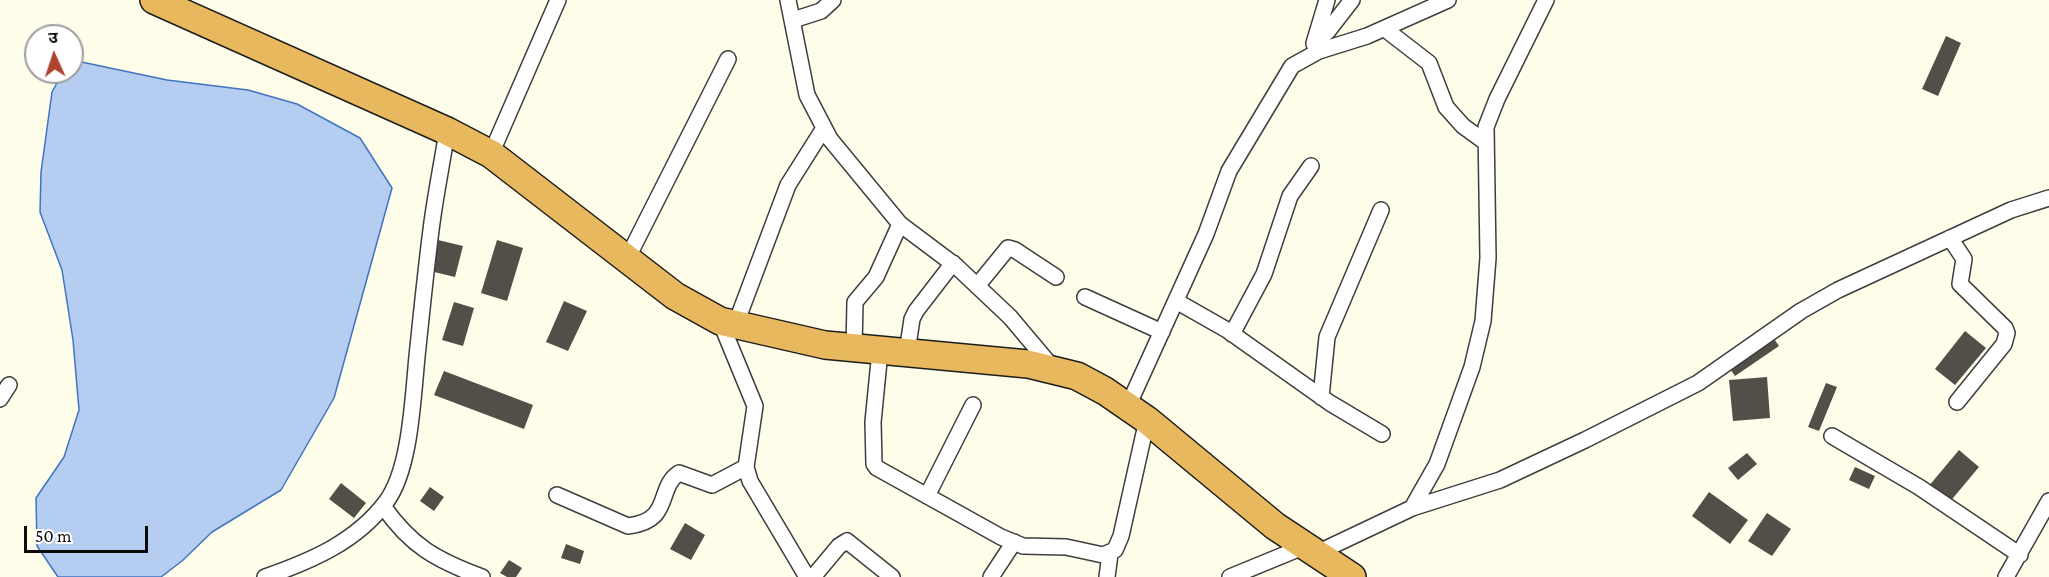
<!DOCTYPE html>
<html>
<head>
<meta charset="utf-8">
<style>
	body { margin:0 }
	#map { position:relative; width:2049px; height:577px; overflow:hidden; background:#fdfdea; font-family:"Crimson Pro","Noto Sans Devanagari",serif }
	canvas { display:block }
	.north { position:absolute; left:24px; top:24px; width:60px; height:60px; box-sizing:border-box; background:#fff; border:2px solid #9d9d9d; border-radius:50%; rotate:357deg; font-size:16px; font-weight:700; line-height:24px; text-align:center; color:#0b0b0b }
	.north::after { content:''; display:block; margin:auto; width:21px; height:27px; background:#ae4330; clip-path:polygon(50% 0,100% 100%,50% 72%,0 100%) }
	.scale { position:absolute; left:24px; top:526px; width:124px; height:27px; box-sizing:border-box; border:3px solid #0b0b0b; border-top:0; padding-left:8px; font-size:18px; line-height:21px; white-space:nowrap; color:#0b0b0b; -webkit-text-stroke:4px #fff; paint-order:stroke }
</style>
</head>
<body>
<div id="map">
<canvas width="2049" height="577"></canvas>
<div class="north">उ</div>
<div class="scale">50 m</div>
</div>
<script>
const context = document.querySelector('canvas').getContext('2d');
context.lineJoin = 'round';
function fillPath(path, color) { context.fillStyle = color; context.fill(path, 'evenodd'); }
function stroke(path, color, width, dash) { context.strokeStyle = color; context.lineWidth = width; context.lineCap = dash ? 'butt' : 'round'; context.setLineDash(dash || []); context.stroke(path); }
const water = new Path2D(`
	M72,60L167,80L248,90L297,104L360,138L392,188L334,398L281,490L212,532L182,561L161,577H58L37,546L36,498L64,457L79,410L73,340L62,270L40,212L41,172L52,92L63,72H72Z`);
fillPath(water, '#b4cdf0');
stroke(water, '#4174c0', 1.5);
fillPath(new Path2D(`
	M1946,36L1961,43L1938,96L1922,89Z
	M438,240L463,246L455,277L430,271Z
	M497,240L523,248L507,301L481,293Z
	M564,301L587,311L568,351L546,342Z
	M454,302L474,308L463,346L442,340Z
	M1965,331L1986,348L1955,385L1935,369Z
	M1772,336L1779,346L1735,376L1728,366Z
	M444,371L533,405L524,429L434,395Z
	M1767,377L1770,418L1733,421L1729,380Z
	M1826,383L1837,387L1819,431L1808,427Z
	M1959,450L1979,467L1948,504L1928,487Z
	M1747,453L1757,464L1738,480L1728,468Z
	M1855,467L1875,476L1869,489L1849,480Z
	M341,483L366,503L354,518L329,499Z
	M430,487L444,497L434,511L420,501Z
	M1709,492L1748,520L1730,544L1692,516Z
	M1767,513L1791,529L1772,556L1748,541Z
	M685,523L705,535L691,560L670,549Z
	M566,544L584,551L580,564L561,558Z
	M509,560L522,568L516,577H507L500,573Z`), '#524e48');
const street = new Path2D(`
	M788,0L807,95L830,139L900,224L956,266L1010,317L1053,368
	M793,20L821,11L833,0
	M1385,29L1429,63L1446,107L1463,126L1485,142
	M1314,43L1327,0
	M1314,44L1328,31L1352,0
	M491,154L558,0
	M1950,238L1964,259L1960,284L2005,328L2007,333L2004,344L1957,402
	M627,259L728,59
	M977,286L1008,248L1015,250L1056,277
	M1085,297L1162,332
	M1176,301L1227,330L1330,403L1382,434
	M720,321L755,406L746,467L750,481L807,577
	M735,326L788,185L824,128
	M1232,334L1264,274L1290,196L1311,166
	M854,349L855,302L876,277L900,224
	M880,351L873,422L874,464L877,468L1001,537L1023,546L1066,547L1103,555L1115,550L1121,536L1147,420
	M907,352L912,319L916,311L953,263
	M1321,397L1327,337L1381,210
	M0,399L9,385
	M1128,406L1206,234L1229,171L1292,66L1319,51L1367,36L1448,0
	M1832,436L1919,487L2020,555
	M557,495L628,526C673,521 656,488 679,473L712,485L746,467
	M927,496L973,405
	M383,506C411,546 436,560 482,577
	M1412,508L1500,480L1585,440L1698,383L1801,311L1838,290L2011,210L2049,198
	M1315,554L1412,508L1437,464L1472,367L1483,321L1488,258L1486,127L1497,99L1546,0
	M265,577C311,561 356,542 386,502C412,468 413,389 418,347C422,308 426,269 431,230C435,197 442,164 447,131
	M813,577L839,546L847,541L892,577
	M991,577L1014,542
	M1107,577L1110,554
	M1230,577L1303,547
	M2006,577L2049,501`);
const highway = new Path2D(`
	M154,0L447,131L491,154L675,296L720,321L825,345L1028,364L1077,376L1105,391L1147,420L1275,526L1352,577`);
stroke(street, '#3e3e3e', 18);
stroke(highway, '#1c1c1c', 30);
stroke(street, '#fff', 15);
stroke(highway, '#e7b85e', 27);
</script>
</body>
</html>
